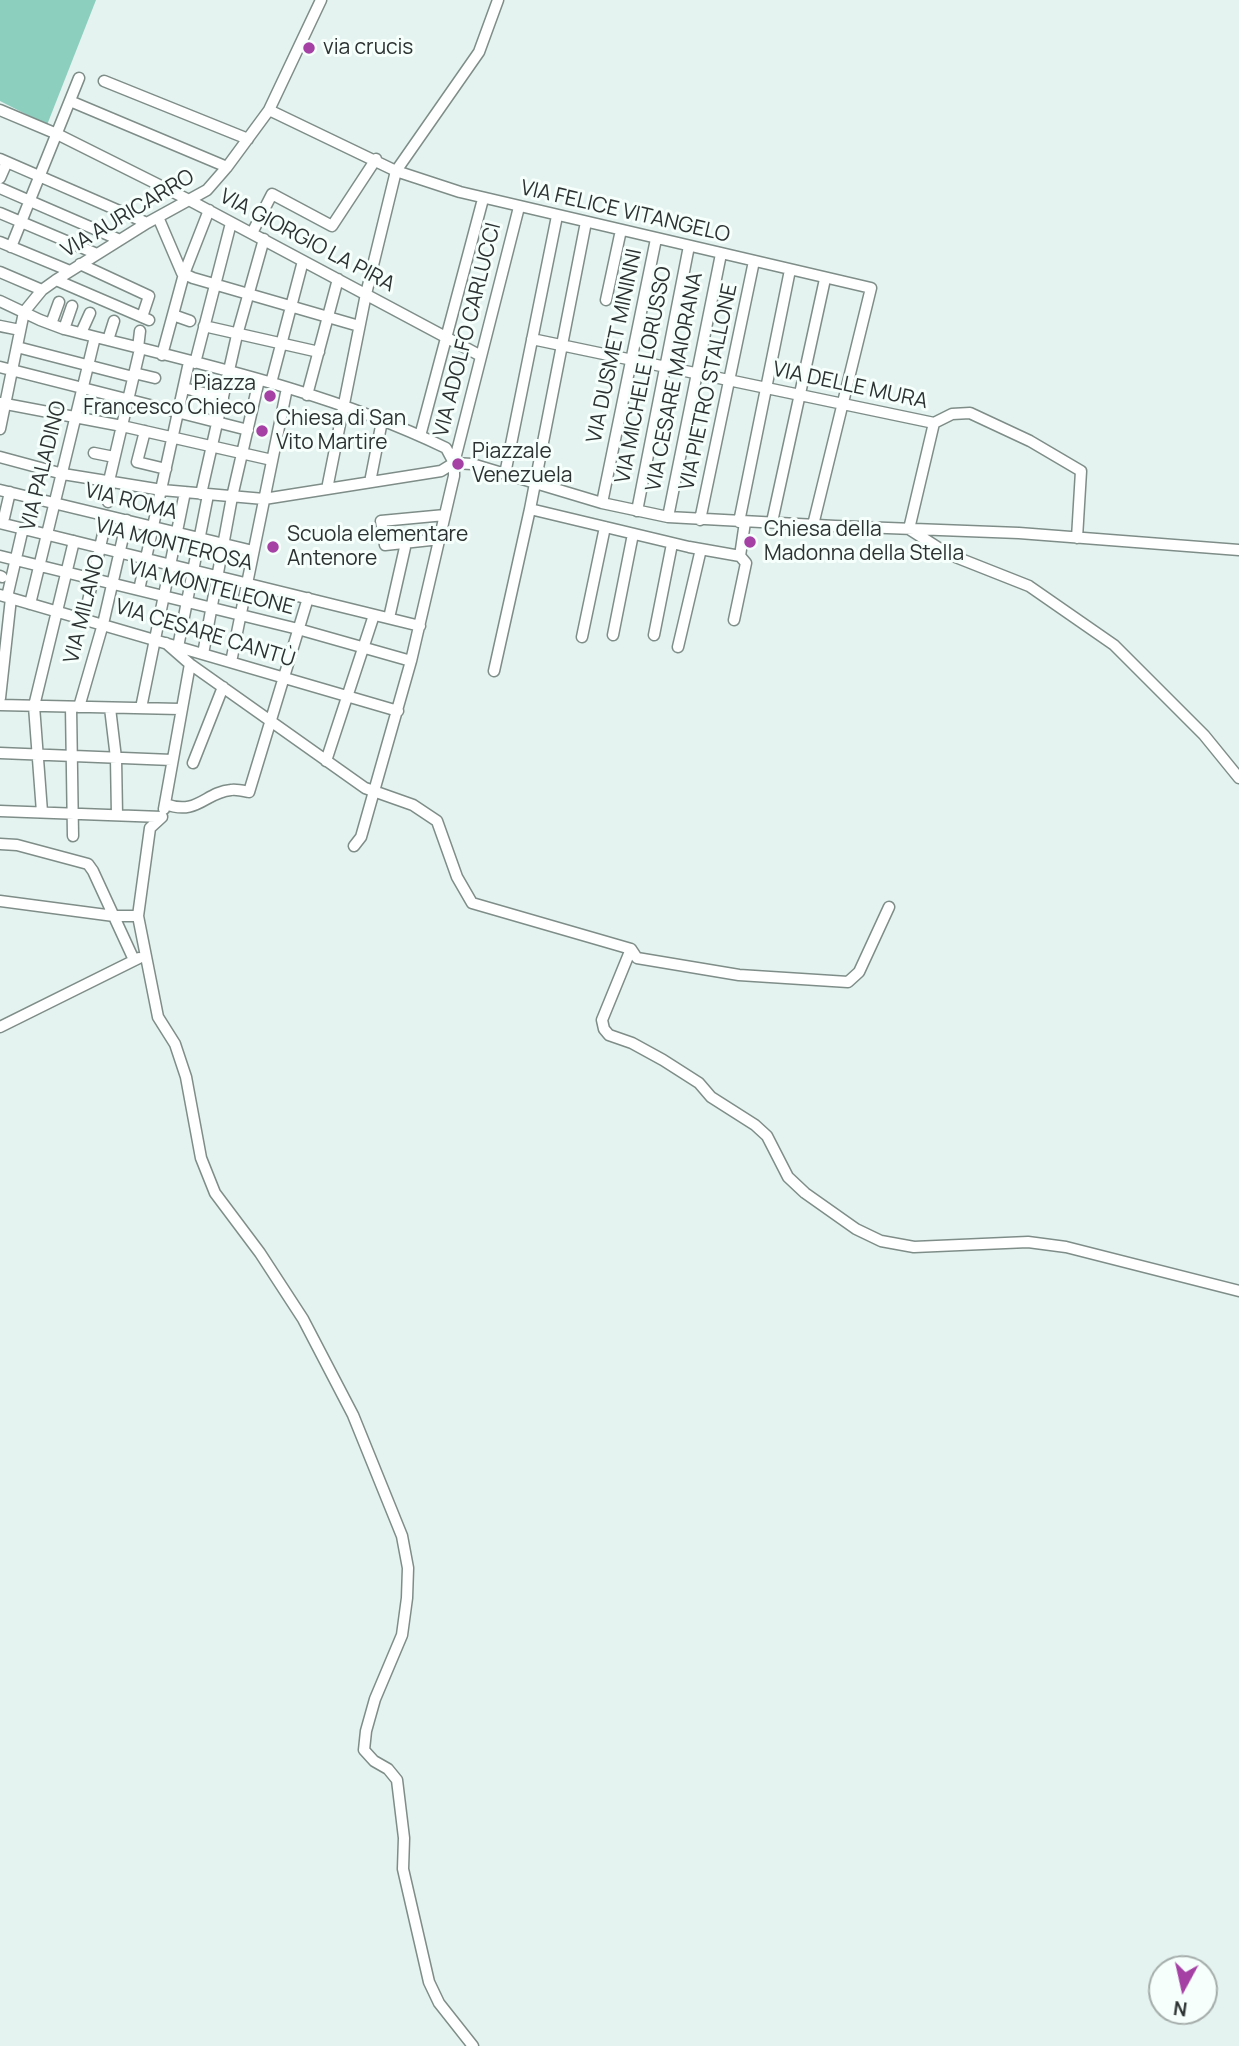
<!DOCTYPE html>
<html>
<head>
<meta charset="utf-8">
<style>
	body { margin:0 }
	#map { position:relative; width:1239px; height:2046px; overflow:hidden; background:#e4f3ef; font-family:Manrope,sans-serif }
	canvas { display:block }
	.north { position:absolute; left:1148px; top:1955px; width:70px; height:70px; box-sizing:border-box; background:#f6fffc; border:2px solid #a5adab; border-radius:50%; rotate:188deg; font-size:19px; font-weight:700; line-height:28px; text-align:center; color:#2c3231 }
	.north::after { content:''; display:block; margin:auto; width:24px; height:32px; background:#a540a5; clip-path:polygon(50% 0,100% 100%,50% 72%,0 100%) }
</style>
</head>
<body>
<div id="map">
<canvas width="1239" height="2046"></canvas>
<div class="north">N</div>
</div>
<script>
const context = document.querySelector('canvas').getContext('2d');
context.lineJoin = 'round';
function fillPath(path, color) { context.fillStyle = color; context.fill(path, 'evenodd'); }
function stroke(path, color, width, dash) { context.strokeStyle = color; context.lineWidth = width; context.lineCap = dash ? 'butt' : 'round'; context.setLineDash(dash || []); context.stroke(path); }
function label(font, color, halo, rows, align = 'center') {
  context.font = font + ' Manrope,sans-serif'; context.lineWidth = 6; context.setLineDash([]); context.textBaseline = 'middle'; context.strokeStyle = halo; context.fillStyle = color; for (const [text, x, y, turn = 0] of rows) {
    context.save(); context.translate(x, y); context.rotate((+turn || 0) * Math.PI / 180); context.textAlign = isNaN(turn) ? turn : align; if (halo) context.strokeText(text, 0, 0); context.fillText(text, 0, 0); context.restore();
  }
}
fillPath(new Path2D(`
	M0,0H96L47,125L0,101Z`), '#8ccfbf');
const minor = new Path2D(`
	M104,81L248,139
	M70,101L227,167
	M0,110L57,134L189,200L481,356
	M269,110L396,171L460,192L871,288L813,525
	M0,159L147,223
	M0,178L7,162
	M0,188L120,240
	M0,213L97,254
	M158,217L182,273L193,278L359,326
	M586,222L530,509L689,547L740,556L745,522
	M252,233L272,194L332,226L376,159
	M0,242L70,271
	M11,247L79,78
	M80,264L149,296L142,317
	M0,272L42,290
	M56,280L149,320
	M606,300L621,230
	M0,301L40,320L64,329C193,362 326,390 446,448L454,463
	M173,315L190,321
	M51,324L59,302
	M0,326L20,330
	M204,326L319,352
	M64,329L72,306
	M81,333L90,313
	M532,339L934,423L952,414L970,413L1030,441L1081,471L1077,538
	M108,340L114,321
	M17,347L133,377
	M138,348L140,331
	M162,355L184,274L209,210
	M195,363L231,223
	M0,367L248,430
	M134,373L155,378
	M271,383L303,261
	M184,388L223,398
	M307,395L338,279
	M0,403L122,426L272,460
	M934,423L909,529L948,554L1029,586L1114,645L1204,735L1239,778
	M0,429L24,312L42,290L56,280L147,223L207,190L227,167L269,110L321,0
	M145,431L137,462L166,469
	M420,436L483,199
	M94,453L114,457
	M0,457L63,474L162,490L264,499L441,471L454,463
	M454,463L472,464L602,503L668,517L835,526L1019,533L1239,550
	M505,474L557,216
	M370,482L382,421
	M327,489L366,294L396,171L479,52L498,0
	M0,490L253,551
	M201,494L237,335L264,239
	M108,502L109,481L140,349
	M602,503L656,239
	M637,511L689,246
	M668,517L721,254
	M4,518L10,492
	M700,520L754,261
	M739,522L790,270
	M772,522L825,279
	M0,523L420,626
	M440,539L385,545L381,521L445,515
	M0,556L298,629L411,661
	M0,576L2,577
	M139,590L189,362
	M0,595L398,711
	M7,597L23,528
	M30,604L95,337
	M389,618L406,543
	M84,619L107,516
	M734,620L746,563L740,556
	M613,635L633,534
	M654,635L672,544
	M582,637L605,527
	M166,643L190,664L365,788L413,805L437,821L457,877L472,903L631,949L602,1020L604,1029L609,1035L632,1043L663,1060L699,1083L711,1097L755,1125L767,1136L788,1177L805,1193L856,1229L881,1241L914,1247L1028,1242L1066,1247L1239,1291
	M178,647L208,495
	M678,647L701,549
	M203,654L232,497L259,380
	M231,662L287,388
	M494,671L530,509
	M0,698L11,598
	M0,705L180,709
	M71,707L73,836
	M79,707L103,624L127,520
	M110,708L116,758L117,815
	M141,708L185,492
	M0,753L172,760
	M326,761L374,615
	M193,763L223,687
	M165,804C198,816 205,792 231,790C236,789 244,791 249,792L308,598
	M164,809L190,664
	M0,811L162,817
	M42,812L34,706L74,541
	M162,817L150,828L138,916L158,1017L175,1044L186,1077L201,1158L215,1193L260,1253L303,1319L353,1415L402,1536L408,1568L407,1598L402,1635L375,1699L366,1731L364,1750L374,1761L388,1769L397,1780L404,1838L403,1869L429,1982L439,2003L473,2046
	M0,844L17,845L88,864L93,871L134,960
	M354,846L361,837L411,661L454,476V463L519,207
	M0,901L114,916H138
	M631,949L637,958L739,975L848,982L859,972L889,907
	M0,1027L139,958`);
stroke(minor, '#7f8d89', 13);
stroke(minor, '#fff', 10);
for (const [x, y, r, color] of [
	[309,48,7,"#a540a5"],
	[270,396,7,"#a540a5"],
	[262,431,7,"#a540a5"],
	[458,464,7,"#a540a5"],
	[750,542,7,"#a540a5"],
	[273,547,7,"#a540a5"]
]) { const dot = new Path2D(); dot.arc(x, y, r, 0, 2 * Math.PI); context.fillStyle = color; context.fill(dot); stroke(dot, '#f6fffc', 2.5); }
label('21px', '#2c3231', '#f6fffc', [
	["via crucis",323,48],
	["Piazza",256,384,"right"],
	["Francesco Chieco",256,408,"right"],
	["Chiesa di San",276,419],
	["Vito Martire",276,443],
	["Piazzale",472,452],
	["Venezuela",472,476],
	["Chiesa della",764,530],
	["Madonna della Stella",764,554],
	["Scuola elementare",287,535],
	["Antenore",287,559]
], 'left');
label('21px', '#2c3231', '#f6fffc', [
	["VIA FELICE VITANGELO",625,212,13],
	["VIA AURICARRO",128,214,-31],
	["VIA GIORGIO LA PIRA",307,241,28],
	["VIA ADOLFO CARLUCCI",468,330,-76],
	["VIA DUSMET MININNI",615,346,-78],
	["VIA MICHELE LORUSSO",644,375,-79],
	["VIA CESARE MAIORANA",675,382,-79],
	["VIA DELLE MURA",850,386,12],
	["VIA PIETRO STALLONE",709,387,-78],
	["VIA PALADINO",44,466,-76],
	["VIA ROMA",131,502,14],
	["VIA MONTEROSA",174,545,14],
	["VIA MONTELEONE",211,588,14],
	["VIA MILANO",85,609,-76],
	["VIA CESARE CANTÙ",205,634,17]
]);
</script>
</body>
</html>
